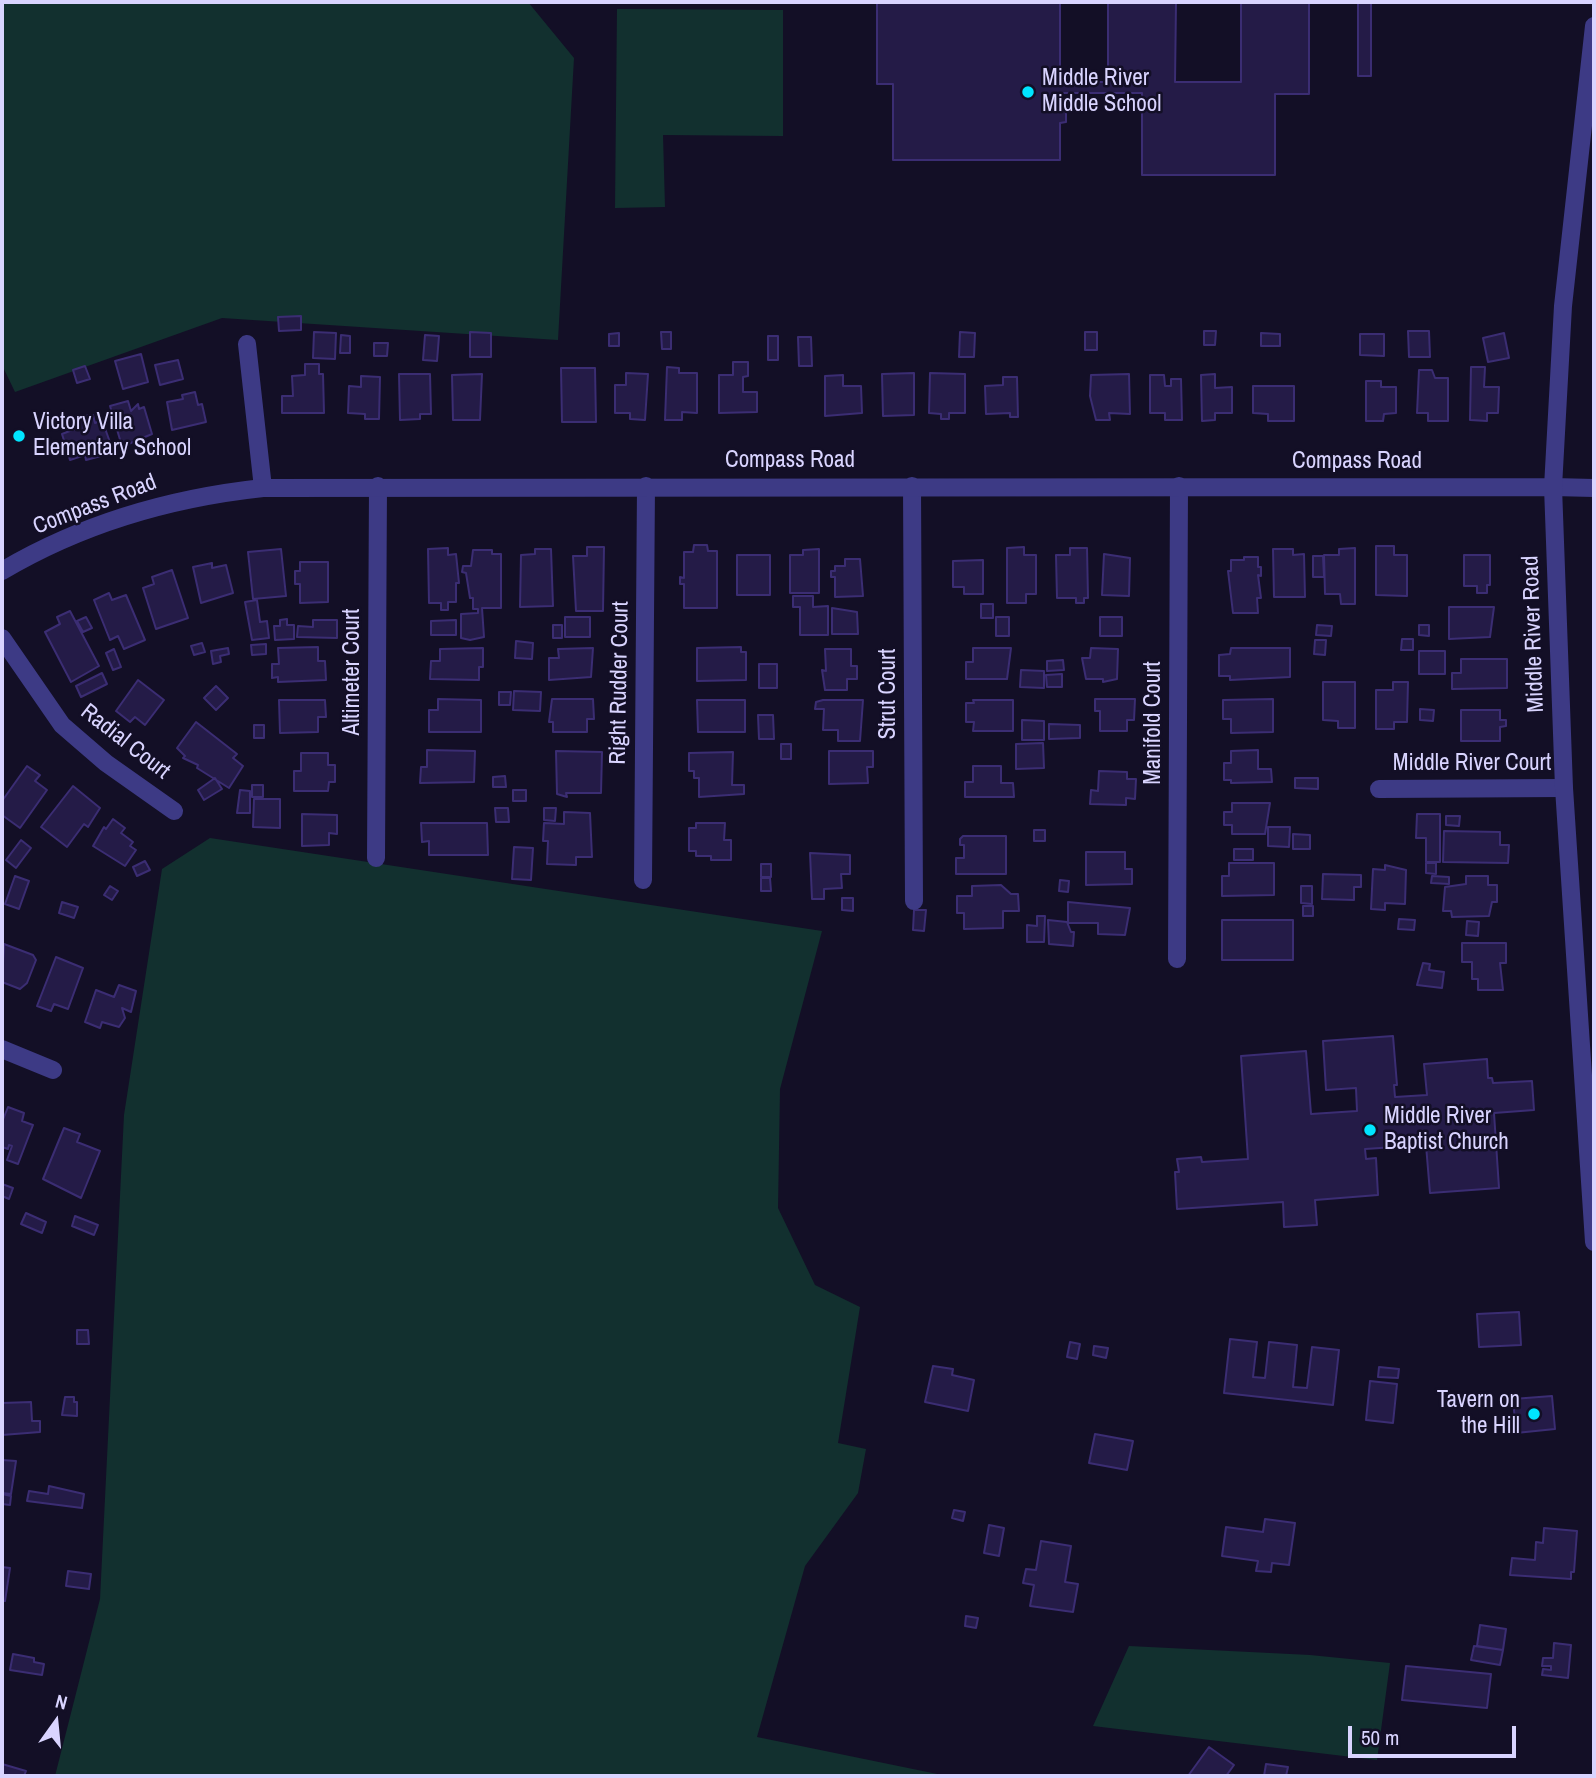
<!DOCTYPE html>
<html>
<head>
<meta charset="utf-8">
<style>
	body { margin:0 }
	#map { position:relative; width:1596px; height:1778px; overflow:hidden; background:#130f26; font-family:"Archivo Narrow",sans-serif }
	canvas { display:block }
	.frame { position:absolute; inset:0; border:4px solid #d9d4ff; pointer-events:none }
	.north { position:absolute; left:21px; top:1687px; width:70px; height:70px; -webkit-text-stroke:5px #130f26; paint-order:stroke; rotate:15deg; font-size:19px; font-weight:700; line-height:28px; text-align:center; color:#d9d4ff }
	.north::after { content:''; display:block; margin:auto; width:24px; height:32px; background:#d9d4ff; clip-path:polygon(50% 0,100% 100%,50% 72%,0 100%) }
	.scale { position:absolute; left:1348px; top:1726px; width:168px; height:32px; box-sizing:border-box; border:4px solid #d9d4ff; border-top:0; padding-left:9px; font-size:21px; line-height:24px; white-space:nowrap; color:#d9d4ff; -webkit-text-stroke:5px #130f26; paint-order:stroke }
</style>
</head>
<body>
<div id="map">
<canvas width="1596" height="1778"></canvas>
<div class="frame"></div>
<div class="north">N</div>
<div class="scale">50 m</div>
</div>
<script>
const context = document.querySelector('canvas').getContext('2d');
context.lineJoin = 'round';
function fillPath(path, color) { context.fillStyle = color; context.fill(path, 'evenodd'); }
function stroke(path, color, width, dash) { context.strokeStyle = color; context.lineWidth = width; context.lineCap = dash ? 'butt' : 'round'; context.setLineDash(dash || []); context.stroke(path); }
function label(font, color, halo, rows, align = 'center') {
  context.font = font + ' "Archivo Narrow",sans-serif'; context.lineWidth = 5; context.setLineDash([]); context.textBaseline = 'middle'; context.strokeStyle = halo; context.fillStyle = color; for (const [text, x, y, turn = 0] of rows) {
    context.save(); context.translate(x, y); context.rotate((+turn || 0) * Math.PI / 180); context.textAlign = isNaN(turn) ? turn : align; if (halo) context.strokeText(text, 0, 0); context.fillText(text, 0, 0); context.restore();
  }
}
fillPath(new Path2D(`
	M2,2H528L574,58L558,340L222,318L15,392L2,365Z
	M617,9L783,10V136L663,135L665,207L615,208Z
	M210,838L822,931L780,1089L778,1208L815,1285L860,1307L838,1443L866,1449L858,1493L805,1566L757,1737L947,1776H55L100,1599L124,1115L162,869Z
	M1129,1646L1310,1655L1390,1663L1377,1760L1093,1726Z`), '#12302f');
const building = new Path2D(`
	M877,2H1060V82H1108V2H1176L1175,82H1241V2H1309V94H1275V175H1142V93H1060V110H1066V122L1060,123V160H893V84H877Z
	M1358,2H1371V76H1358Z
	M301,316V330L279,331L278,317Z
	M1204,331H1216L1215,345H1204Z
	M1408,331H1429L1430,357H1409Z
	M314,332L336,333L335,359L313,358Z
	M470,332L491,333V357H470Z
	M661,332H671V349H662Z
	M960,332L975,333L974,357H959Z
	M1085,332H1097V350H1085Z
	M619,333V346H609V334Z
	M1261,333L1280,334V346H1261Z
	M1504,333L1509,358L1488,362L1483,338Z
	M1360,334H1384V356L1360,355Z
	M341,335L350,336V353H340Z
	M425,335L439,336L437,361L423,360Z
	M768,336H778V360H768Z
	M798,337H811L812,366H799Z
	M374,343H388L387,356H374Z
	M141,354L148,382L123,389L115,361Z
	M178,360L183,379L160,385L155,365Z
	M733,362H748V376L743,377V392H757V412L719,413V375H733Z
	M305,364H319V374H323L324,413H282V396H293L292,376L305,375Z
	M85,366L90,379L77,383L73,370Z
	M667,367L679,368V373H697V413L682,412V420H665Z
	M1471,367H1485L1484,387H1499L1498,413H1487V421L1470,420Z
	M561,368H595L596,422H562Z
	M1419,370H1432L1435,378H1448V421H1428V413H1417Z
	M626,373L648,374L645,420L630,419V413H615V385H626Z
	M914,373V415L883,416L882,374Z
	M930,373L965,374V413H949V419H941V414L929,413Z
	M399,374H430L431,414H420V419L400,420Z
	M482,374L480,420H453L452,375Z
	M1129,374L1130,414L1109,413L1110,420H1096L1090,396L1091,375Z
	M1215,374V388L1232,387V413H1215V420L1202,421L1201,375Z
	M843,375V386H861L862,413L825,416V376Z
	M1150,375H1164L1165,386H1171V379H1181L1182,420H1165V413H1150Z
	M361,376L380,377L379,419H365V414L348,413L349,386L361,387Z
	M1003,377H1017L1018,417H1010V413L986,414L985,386L1003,385Z
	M1366,381H1381V387H1396V413L1384,414L1383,421H1366Z
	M1253,386H1294V421H1268V414L1253,413Z
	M195,392L198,405L202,404L206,422L172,430L167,402L183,399L182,395Z
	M128,401L131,411L138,404L139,409L144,407L152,434L126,445L125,442L121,443L110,406Z
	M89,415H93L95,423L102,420L111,445L99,449L101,456L86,460L85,455L70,460L62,434L75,429L72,421Z
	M694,545H707L708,551H717V608H684V584H680V577L684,578V552H693Z
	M1376,546H1394V555H1407V596L1376,595Z
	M587,547H604L603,611H576L573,556H587Z
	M1024,547V555H1036V594H1026V603H1007V548Z
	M448,548V555L456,554L459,583H456V602H448V610H441V603H429L428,549Z
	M1070,548H1087L1088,598H1084V603H1076V598H1057L1056,555H1070Z
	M1355,548V604H1341L1340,594H1325L1324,555H1339V549Z
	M281,549L286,596L253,599L248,552Z
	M535,549H551L553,606L520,607L521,555L535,554Z
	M819,549V593H790V555H803V550Z
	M1273,549H1293V555L1304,554L1305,597H1274Z
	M473,550H492V554H501V608H482L484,637L470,640L461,638V614L478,613V609H473V598H470L466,573L462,572L463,566H471Z
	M1104,554L1130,558L1129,596L1102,595Z
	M737,555H770V595H737Z
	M1464,555H1490V585H1487V593H1477V586H1464Z
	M1313,556H1323L1324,577H1313Z
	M1244,557H1258V567H1261V576L1258,575L1261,598H1257L1258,613H1233L1228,571H1231V560H1244Z
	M845,559H860L863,596L835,597V577H831V571H835V566H845Z
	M983,560V594H964V587H953V561Z
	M300,562H328V602L300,603V584H295V571H300Z
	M212,563V568L226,565L233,593L201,603L193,567Z
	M172,570L188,618L156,629L143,588L154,584L152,577Z
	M109,593L112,600L126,595L145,640L124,649L118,636L110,640L94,600Z
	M793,596H813V607L828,606V635H800V607H793Z
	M257,600L260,622L267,621L269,638L252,640L245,602Z
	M981,604H993V618H981Z
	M1449,607H1494L1490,637L1449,639Z
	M832,608L857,612L858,634H832Z
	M70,611L99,666L71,682L45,632L60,624L57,617Z
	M86,617L92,628L83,632L77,621Z
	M565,617H590V637H565Z
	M996,617H1009V636H996Z
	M1100,617H1122V636H1100Z
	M287,619V625H294V639L275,640L274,626H280V620Z
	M313,620H337V638L297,637L298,626L313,627Z
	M456,620V635H431V621Z
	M553,625H562V638H553Z
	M1317,625L1332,626L1331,636L1316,635Z
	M1419,625H1429V636L1419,635Z
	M1402,639H1413V650H1401Z
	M1315,640H1326L1325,655L1314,654Z
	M516,641L533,643L532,659L515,658Z
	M202,643L205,652L194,655L191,646Z
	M266,644V654L252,655L251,645Z
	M318,647V661H325L326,680L278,682V677L272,678V664H279L278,648Z
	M741,647V652H746V680L697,681V648Z
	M228,648L229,654L220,656L221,662L213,664L211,651Z
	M483,648V667H479V680L430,679L431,661H440V649Z
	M593,648L591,677L549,680V658H559L558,649Z
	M973,648H1011L1007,679H966V662H973Z
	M1091,648L1118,649L1117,679L1103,682V679H1086L1082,658H1090Z
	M1231,648H1290V677L1230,680V676H1219V655L1230,654Z
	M114,649L121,667L113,670L106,653Z
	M825,649H851V666H857V679H847V690H825L822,670L826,671Z
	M1419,651H1445V674H1419Z
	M1461,659H1507V688L1452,689V673H1461Z
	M1063,660L1064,670L1047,671V661Z
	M759,664H777V688H759Z
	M1021,670L1044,671V688L1020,687Z
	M102,673L107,684L81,697L76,686Z
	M1062,674V687H1047L1046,675Z
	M138,680L164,700L145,725L135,717L130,722L116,711Z
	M1323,682H1355V728H1338V721L1323,720Z
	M1393,682H1408L1407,722H1394V729H1376V690H1393Z
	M216,686L228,698L216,710L204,698Z
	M514,691L541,692L540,711L513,710Z
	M499,692H511L510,705H499Z
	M438,699L481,700V732H429V710H438Z
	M552,699H593L594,719H587V732H553V722H549Z
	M1095,699H1135L1134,720H1127V731H1100V711H1095Z
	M1273,699V732L1231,733V719H1223V700Z
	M279,700H325L326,717H318V732L280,733Z
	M697,700H745V732H698Z
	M823,700H863L860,741H838V730H823L824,709H815L816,702Z
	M973,700H1013V731H973L974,722H966V703H974Z
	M1420,709L1434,710L1433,721L1420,720Z
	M1461,710H1500V720H1506V726L1500,727V741H1461Z
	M758,715H773L774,739H759Z
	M1022,720L1044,721V740H1022Z
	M196,722L237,754L233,758L243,766L229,788L197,768L198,765L183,758L185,756L177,748Z
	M1049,724L1080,725V738L1049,739Z
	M254,725H264V738H254Z
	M1043,743L1044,768L1016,769V744Z
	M781,744H791V759H781Z
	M427,750L475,751L474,782L420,783L421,767H427Z
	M1258,750V769H1271L1272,782L1231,783V780H1224V763H1231V751Z
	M556,751L602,752L601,793H566L567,797L557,794Z
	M829,751H873V767H867L868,783L829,784Z
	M733,752L732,785H744V794L699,797V778H694V771H689V753Z
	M301,753H328V765H335V782H329L328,791H294V771H301Z
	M27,766L40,775L35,781L47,790L20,828L2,815V801Z
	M973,766H1001V783H1013L1014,797H965V782H973Z
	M1099,771L1127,772V779H1136L1135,799L1126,798V805L1090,804L1091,790L1098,791Z
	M505,776L506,787H493V777Z
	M215,778L222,789L204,800L198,790Z
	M1295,778H1318V789L1295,788Z
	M252,785H263V797H252Z
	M73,786L100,808L88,827L84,824L67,847L41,827Z
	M240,790L250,791V813H237Z
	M513,790H526V801H513Z
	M254,799H280V828L253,827Z
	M1232,803H1270L1265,834H1232V825H1224V812H1232Z
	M495,808H508L509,822H496Z
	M544,808H556L555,821L544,820Z
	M564,812L590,813L592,857H576V865L547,864L548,841H543L544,823L564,824Z
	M302,814L337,815V834L329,833V845L302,846Z
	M1417,814H1440V862H1426V838H1416Z
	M1446,816H1460L1459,826L1446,825Z
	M113,819L125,828L121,833L133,842L130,846L136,850L125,866L93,846L104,827L106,829Z
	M421,823H487L488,855H429V841L422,842Z
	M696,823H725L724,840H731V860H711V856H696V851H689V828H696Z
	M1268,827H1290L1289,847L1268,846Z
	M1034,830H1045V841H1034Z
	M1444,831L1500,832V845H1509L1508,863L1443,862Z
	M1293,834L1310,835V849H1293Z
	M963,836H1006V874H956V858H964V845H960V839Z
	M21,840L31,848L16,868L6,860Z
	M514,847L533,848L531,880L512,879Z
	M1234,849H1253V860H1234Z
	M1086,852H1125V869H1132V884L1086,885Z
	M810,853L850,855V874H841L842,888L824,889V899H812Z
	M145,861L150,870L137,876L133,867Z
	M1229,863H1274V895L1222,896V876H1229Z
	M1426,863H1436V874L1426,873Z
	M761,864H771V877H761Z
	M1385,865L1406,870L1405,904L1385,903V910L1371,909L1373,869L1385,870Z
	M1323,874L1361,875V887H1354V900L1322,899Z
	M15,876L29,881L19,909L5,904Z
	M1432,876L1449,877V884L1431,883Z
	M1466,876H1488V885H1497V902H1492L1489,916L1452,917L1451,911H1443L1445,887L1466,884Z
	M761,878H770L771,891H761Z
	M1060,880L1069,881L1068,892L1059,891Z
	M1001,885L1011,894H1018L1019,911H1003V928L964,929V913H957V896H972V886Z
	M110,886L118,891L112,900L104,895Z
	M1301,886H1312V904L1301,903Z
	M842,898H853V911L842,910Z
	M62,902L78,907L74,918L59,913Z
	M1068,902L1130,908L1125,935L1098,934V923H1068Z
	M1303,906H1313V916H1303Z
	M914,910H926L924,931L913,930Z
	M1037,916H1045L1044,942H1027V925L1037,926Z
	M1399,919L1415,920L1414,930L1398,929Z
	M1048,920L1067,922L1071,932H1074L1073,946L1049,944Z
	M1222,920H1293V960H1222Z
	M1467,921L1479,922L1478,936L1466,935Z
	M1462,943H1506V963H1500L1503,990H1478V979H1472V962H1462Z
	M4,944L33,955L36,960L27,983L20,989L2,982Z
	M56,957L83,968L68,1009L54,1004L51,1011L37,1006Z
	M1423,963L1430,964L1429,970L1444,972L1442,988L1417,985Z
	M119,985L136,991L131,1012L122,1008L125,1018L119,1027L102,1022L100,1028L85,1022L96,990L114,997Z
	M1393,1036L1397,1085H1394L1395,1097L1427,1095L1424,1064L1487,1059L1488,1078H1492L1493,1083L1532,1081L1534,1110L1494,1113L1499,1188L1430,1193L1426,1145L1365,1149L1366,1159L1376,1158L1378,1195L1315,1200L1317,1225L1284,1227L1283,1202L1177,1209L1175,1172H1179L1177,1159L1201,1157L1202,1162L1248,1159L1241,1056L1306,1051L1311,1114L1357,1111L1356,1088L1326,1090L1323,1041Z
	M8,1107L24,1113L22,1121L33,1125L18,1164L7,1160L12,1146L9,1145L8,1149L2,1147V1122Z
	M64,1128L80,1134L77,1142L100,1151L81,1198L43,1179Z
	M2,1184L13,1188L9,1199L2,1196Z
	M26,1213L46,1222L42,1233L21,1224Z
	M75,1216L98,1225L94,1235L72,1226Z
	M1519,1312L1521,1345L1479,1347L1477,1314Z
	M77,1330H88L89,1344H77Z
	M1230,1339L1257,1342L1253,1377L1265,1378L1269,1342L1297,1345L1293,1387L1307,1388L1312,1347L1339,1350L1333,1405L1224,1393Z
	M1070,1342L1080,1344L1077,1359L1067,1357Z
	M1094,1346L1108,1348L1106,1358L1093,1355Z
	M933,1366L953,1369L952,1375L974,1380L968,1411L925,1402Z
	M1379,1367L1399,1369L1398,1378L1378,1377Z
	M1370,1381L1397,1384L1393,1423L1366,1420Z
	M1552,1396L1555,1429L1516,1433L1513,1399Z
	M65,1397H74V1402H77V1416L62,1415Z
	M31,1402L32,1421H40V1432L2,1435V1403Z
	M1095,1434L1133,1441L1127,1470L1089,1463Z
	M2,1460L16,1461L11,1494L2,1493Z
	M49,1486L84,1494L82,1508L27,1501L29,1491L48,1494Z
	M2,1494L11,1496L10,1505L2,1504Z
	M954,1510L965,1512L963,1521L952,1518Z
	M1265,1519L1295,1523L1289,1565L1272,1563L1271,1572L1256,1571L1258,1561L1222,1556L1226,1527L1263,1532Z
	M989,1525L1004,1528L999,1556L984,1553Z
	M1544,1528L1577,1531L1574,1572H1571V1579L1510,1575L1512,1558L1535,1560L1536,1542L1543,1543Z
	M1041,1541L1071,1546L1065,1582L1078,1584L1073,1612L1030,1606L1034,1585L1023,1583L1026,1569L1036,1570Z
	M2,1567L10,1568L5,1601H2Z
	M68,1571L91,1574L89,1589L66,1586Z
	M966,1616L978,1618L976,1628L965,1626Z
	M1480,1625L1506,1629L1503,1650L1477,1646Z
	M1554,1643L1571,1645L1568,1678L1542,1675L1543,1669L1551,1670V1666H1542L1543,1658H1553Z
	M1474,1646L1503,1650L1500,1665L1471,1660Z
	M13,1654L34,1658V1662L44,1664L42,1675L10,1670Z
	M1406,1666L1491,1674L1487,1708L1402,1700Z
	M1209,1747L1234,1765L1226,1776H1188Z
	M2,1764L26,1771L24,1776L2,1775Z
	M1266,1764L1288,1767L1286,1776H1264Z`);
fillPath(building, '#241b47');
stroke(building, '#3b2d73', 2);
stroke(new Path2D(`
	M247,344L263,488
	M912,486L914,901
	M1553,487L1594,488
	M2,638L62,725L106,763L174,811
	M1379,789L1564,788
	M376,858L378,486
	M643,880L646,486
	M1177,959L1179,486
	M2,1049L53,1070`), '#3d3a85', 18);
stroke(new Path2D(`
	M1594,26L1563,306L1553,487L1564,788L1594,1242
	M2,571C83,523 170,498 263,488L1553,487`), '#3d3a85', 18);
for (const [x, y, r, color] of [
	[1028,92,7,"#00e5ff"],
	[19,436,7,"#00e5ff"],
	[1370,1130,7,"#00e5ff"],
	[1534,1414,7,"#00e5ff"]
]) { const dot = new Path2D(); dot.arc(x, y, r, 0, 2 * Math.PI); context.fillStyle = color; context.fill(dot); stroke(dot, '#130f26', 2.5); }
label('23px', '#d9d4ff', '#130f26', [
	["Middle River",1042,79],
	["Middle School",1042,105],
	["Victory Villa",33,423],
	["Elementary School",33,449],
	["Middle River",1384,1117],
	["Baptist Church",1384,1143],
	["Tavern on",1520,1401,"right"],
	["the Hill",1520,1427,"right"]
], 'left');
label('23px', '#d9d4ff', '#130f26', [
	["Compass Road",790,461],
	["Compass Road",1357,462],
	["Compass Road",95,505,-21],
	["Middle River Road",1534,634,-92],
	["Altimeter Court",353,672,-90],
	["Right Rudder Court",620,683,-89],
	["Strut Court",889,694,-90],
	["Manifold Court",1154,723,-90],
	["Radial Court",125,742,38],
	["Middle River Court",1472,764]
]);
</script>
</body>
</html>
